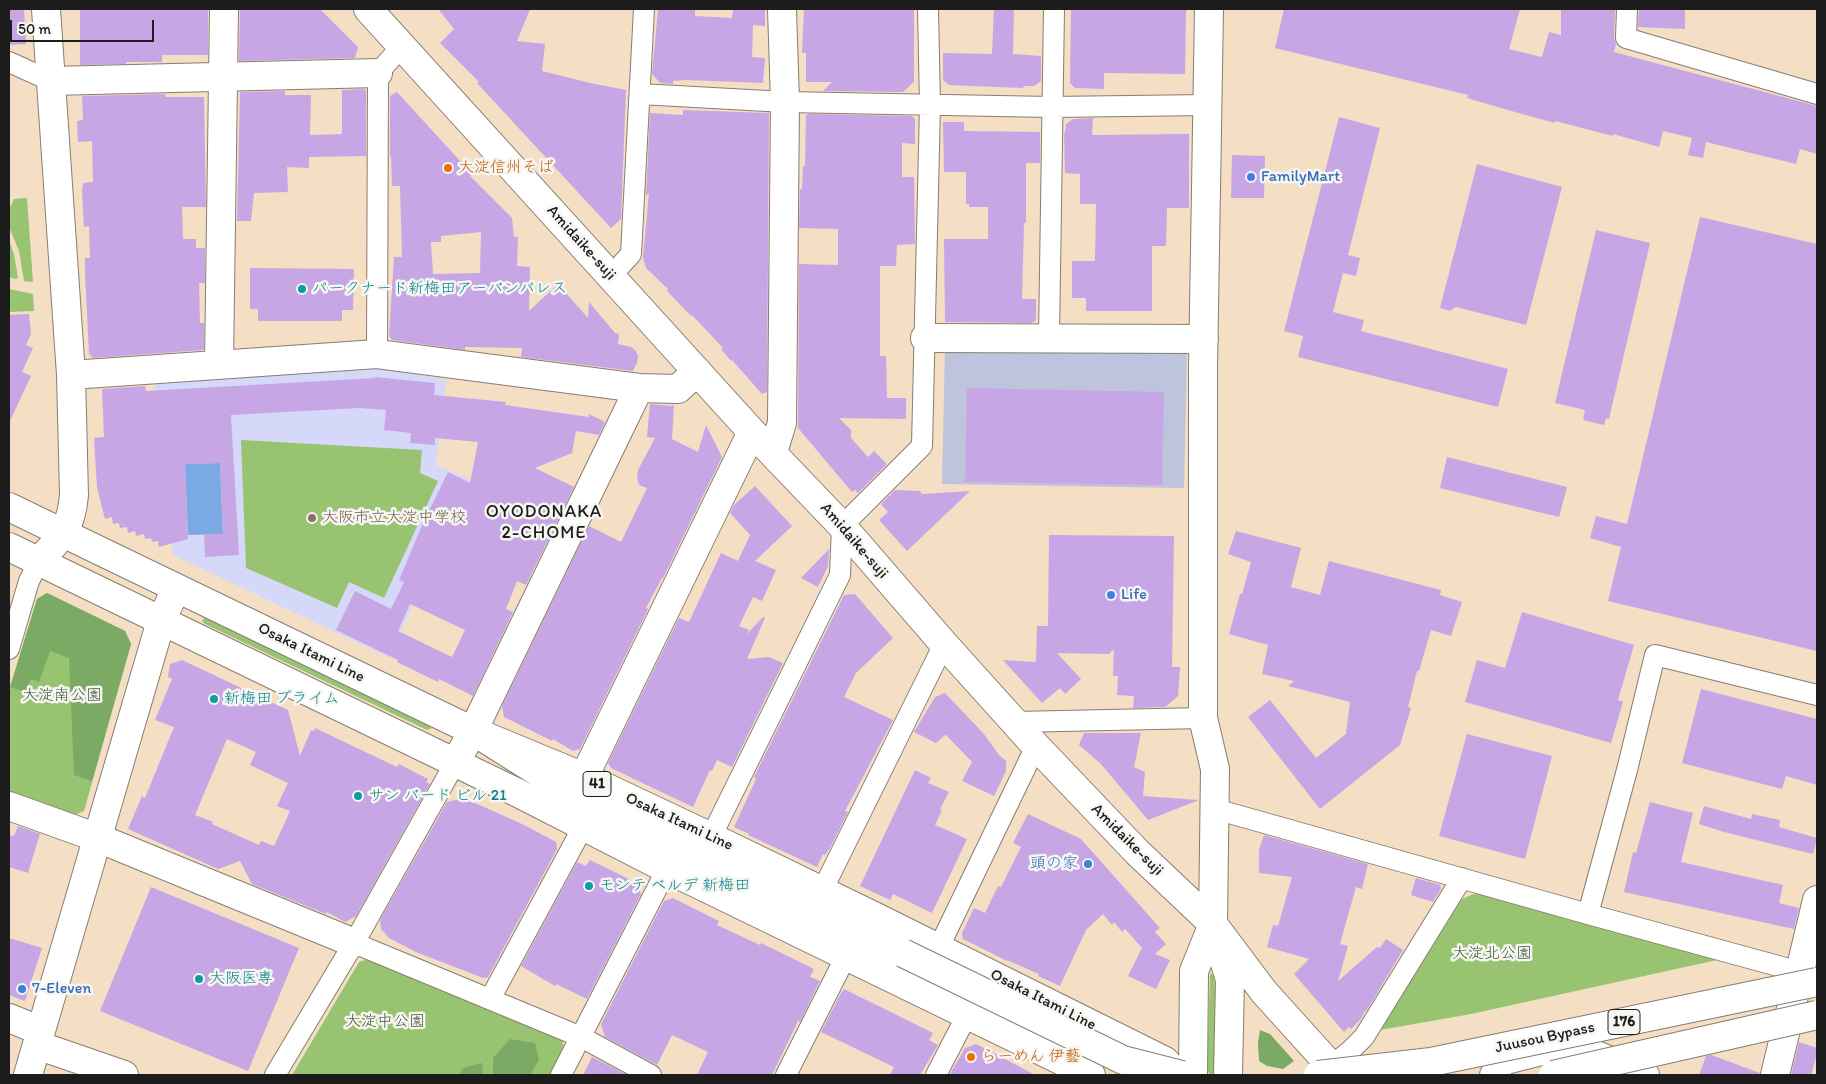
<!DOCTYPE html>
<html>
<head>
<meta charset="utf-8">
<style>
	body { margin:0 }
	#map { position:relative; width:1826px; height:1084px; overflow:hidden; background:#f4dec4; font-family:Itim,sans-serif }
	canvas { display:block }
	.frame { position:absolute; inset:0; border:10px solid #1c1c1c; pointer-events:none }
	.scale { position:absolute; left:10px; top:20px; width:144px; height:22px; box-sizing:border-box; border:2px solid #1c1c1c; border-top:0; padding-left:6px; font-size:15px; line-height:18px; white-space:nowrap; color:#1c1c1c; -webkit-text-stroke:4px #f6f6f2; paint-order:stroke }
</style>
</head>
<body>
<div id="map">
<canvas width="1826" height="1084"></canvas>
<div class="frame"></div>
<div class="scale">50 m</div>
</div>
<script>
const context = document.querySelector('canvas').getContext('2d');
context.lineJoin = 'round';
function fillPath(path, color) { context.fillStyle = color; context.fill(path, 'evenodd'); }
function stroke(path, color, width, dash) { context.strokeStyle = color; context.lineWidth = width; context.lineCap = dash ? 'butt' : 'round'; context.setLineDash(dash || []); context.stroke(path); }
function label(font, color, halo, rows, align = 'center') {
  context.font = font + ' Itim,"Klee One",sans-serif'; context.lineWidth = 5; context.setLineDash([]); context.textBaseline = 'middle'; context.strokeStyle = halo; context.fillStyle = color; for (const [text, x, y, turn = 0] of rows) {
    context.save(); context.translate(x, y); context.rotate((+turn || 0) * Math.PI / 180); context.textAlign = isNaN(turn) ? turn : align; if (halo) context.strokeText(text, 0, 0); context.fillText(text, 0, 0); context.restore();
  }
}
fillPath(new Path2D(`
	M378,366L446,380L436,465L473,481L388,657L173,555L154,377Z`), '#d6d8f9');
fillPath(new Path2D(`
	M945,347L1187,351L1184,488L942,484Z`), '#bec3de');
fillPath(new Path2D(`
	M27,198L33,282L24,281L19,251L9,227V210L14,199Z
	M9,240L14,254L18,278L15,279L9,277Z
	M9,289L33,294L34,311L9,312Z
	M241,440L422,450L420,473L438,481L384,598L349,582L337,608L246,568Z
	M47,593L125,631L131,644L84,811L69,818L9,796V691L37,599Z
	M204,618L225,626L430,726L432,728L427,730L205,624L202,621Z
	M1476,893L1717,960L1471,1014L1380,1030L1462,899Z
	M368,959L561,1038L565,1049L551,1075H292L359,962Z
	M1210,973L1214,975L1216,1010L1214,1074H1210L1207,1071Z`), '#98c471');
fillPath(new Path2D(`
	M47,593L125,631L131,644L92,781L74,775L69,658L50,651L39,682L31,679L25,692L10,687L37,599Z
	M1260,1030L1270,1034L1294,1061L1283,1069L1267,1066L1259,1061L1258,1043Z
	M510,1039L535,1043L539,1060L530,1075H493V1058Z
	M482,1063L483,1075H459L463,1068Z`), '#7aaa63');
fillPath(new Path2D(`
	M220,463L223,534L188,535L185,464Z`), '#7ba9e4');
fillPath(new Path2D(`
	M9,9H24L26,44L9,45Z
	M80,9H208V55H162V62H126V64L80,65Z
	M240,9H320L358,47L355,58L239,61Z
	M438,9H530L517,41L545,44L542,71L590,83L626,90L621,219L611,228L477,83L479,82L440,43L454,29Z
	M658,9H695V16L732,18L733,9H765V26L753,25L752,57L765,58L763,83L686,80L673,81V84L660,83L652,74Z
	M804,9H914V82L903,92L823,91L832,82H806V53H802Z
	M994,9H1014L1013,54L1041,56V81L1034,86H1024L1023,88L949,85L943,80V53L992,54Z
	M1071,9H1186L1185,74L1104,73V89L1075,88L1070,83Z
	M1284,9H1520L1509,49L1542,57L1549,32L1561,35V9H1615L1614,38L1616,44L1614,52L1817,106V154L1800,149L1796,164L1706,142L1703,158L1688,155L1692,138L1663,131L1659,147L1613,134V136L1555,121V123L1522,114L1467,98L1468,95L1275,48Z
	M1639,9H1685V29L1638,27Z
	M364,89L366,91V156L309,157V168L287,167L288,192L254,193L251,221H237L240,92L285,91V95H311L310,135L342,134V90Z
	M397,92L473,175L470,176L512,218L514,237H518L517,266L530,267L529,311L558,284L588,318L589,302L615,333L619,334L618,344L631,347L636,351L638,356L637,363L633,371L521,357L522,348L465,347V350L392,340L389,336L394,257H402L400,186H392L391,156H390V96ZM481,232L480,273L433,274L431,242H441V236Z
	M165,94L166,97H204L206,207H182L183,239H196V248H205V283H199L200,323H204V350L93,358L89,354L85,273V258H90L89,226L84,227L82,191L83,183L93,182L92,141L78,142L77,121L83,120L82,96Z
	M683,110L769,113L767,392L762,394L732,360L731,361L721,349L723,348L692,315L691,316L667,291L668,289L646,268L643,257L649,193L646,196L650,113L683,115Z
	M809,114L912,116L915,119V144L902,143V177H914L915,244L897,245L896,266H880V356H886L887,398H906V419L839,418L851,430V438L868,457L874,451L887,464L858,493L855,490L852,492L798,428L799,264L838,265V229L799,228L800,189H802L803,166H805L806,115Z
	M1339,117L1380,128L1348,255L1360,258L1356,276L1343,273L1333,312L1364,320L1361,331L1508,369L1498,407L1298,357L1303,336L1284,331Z
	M1093,118L1092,135L1189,134V208H1167L1166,246H1152V311H1086V298H1072V261H1095L1096,204H1080V174L1065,173L1064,133H1065L1066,124L1073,119Z
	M943,122H964V131L1040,132V163H1026V223H1024L1022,299H1036V320L1032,323L945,322L944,239H988V207H969V204H966V172H944Z
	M1232,155L1265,156L1264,198H1231Z
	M1477,164L1562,187L1526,325L1456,307L1450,311L1440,308Z
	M1700,217L1817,244V651L1608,601L1621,547L1590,538L1596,516L1627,524Z
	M1596,230L1650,243L1609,419L1606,418L1604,425L1583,420L1585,410L1555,403Z
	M250,268L354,269L353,310H342V321H258V309H250Z
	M29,314L31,334L26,345L33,348L22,372L31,376L9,423V315Z
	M375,377L435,383L434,395L506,402L505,405L589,417V414L605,422L599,435L576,431L572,453L535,468L574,487L526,585L517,581L506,609L513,612L473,696L439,679L438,682L397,662L398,660L336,630L355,591L391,609L404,582L399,580L424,521L448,472L470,483L478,442L435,438V445L410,443L411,433L384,430L386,410L359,408L231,415L239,555L205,557L204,534H223L220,463L185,464L188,539L159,547L158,541L152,542L151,538L145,539L144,534L136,536L135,531L128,533L127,527L120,528L119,523L113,524L112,517L105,519L97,487L94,438L104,437L102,389L145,386L146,391L375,378ZM410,604L465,630L452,657L398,631Z
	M967,388L1164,392L1162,485L965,482Z
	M650,404L671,406L674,405L672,439L698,452L706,425L722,457L663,578H662L646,608L648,609L580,749L573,751L553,739L552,741L504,717L502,706L589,526L621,542L647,488L639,485L637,478L638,470L655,438L647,437Z
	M1447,457L1567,487L1559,517L1440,488Z
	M755,486L792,526L755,561L776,570L762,601L753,597L739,626L749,630L746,635L763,617L765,618L747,659L769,657L783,663L732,767L717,760L712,771L710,770L693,807L611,768L608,763L679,618L689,622L721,553L738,561L750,535L730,513L734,505Z
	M895,490L920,491L922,494L970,491L907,551L879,520L888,512L881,504Z
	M1236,531L1301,548L1291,587L1320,595L1329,561L1441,590L1440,595L1462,602L1451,636L1431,630L1419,671H1417L1408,707L1411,708L1400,745L1320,809L1248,717L1270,700L1316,758L1346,734L1350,702L1288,686L1294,681L1262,674L1268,645L1229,634L1240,594H1242L1251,562L1228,554Z
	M1049,535L1174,536L1172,667H1180L1178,696L1165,707L1133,708L1134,696L1117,695L1118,676H1113L1114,649L1109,654L1057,653L1081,679L1065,694L1060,688L1042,703L1003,660L1036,662L1037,626H1048Z
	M829,549L828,566L818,587L801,578Z
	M855,594L893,638L856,673L844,697L893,720L845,811L848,812L830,848L825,855L823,854L817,867L748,835L749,834L734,827L756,779L754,777L844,595Z
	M1522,612L1634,645L1618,700L1623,702L1611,743L1465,702L1477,660L1505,668Z
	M182,660L288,710L300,756L311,730L314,731L315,728L397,767L399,764L428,779L426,782L430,784L356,916L345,922L327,912L326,914L252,884L240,861L218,869L128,829L142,796L145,798L174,727L155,720L172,679L168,677L170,664ZM227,739L256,752L250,765L288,783L277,806L290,811L274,846L261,841L259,845L212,824L213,822L195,815Z
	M1701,689L1817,719V785L1786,776L1782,789L1682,763Z
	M945,693L984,734L999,755L1006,761V771L994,796L962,781L972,762L947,736L945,735L936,743L914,732L935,697Z
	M1084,733H1141L1134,767L1145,772L1143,796L1199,800L1148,820L1101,764L1079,745Z
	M1467,734L1552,756L1525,859L1439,836Z
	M915,770L931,778L928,783L949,792L940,809L942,810L935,825L967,839L932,913L893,894L890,900L860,886Z
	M464,798L522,824L556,842L557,849L488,977L483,978L416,952L389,938L381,929L380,920L447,802Z
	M1650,802L1693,813L1681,862L1783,885L1779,903L1799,908L1794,929L1624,892L1633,852L1636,853Z
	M1704,806L1751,819L1752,814L1780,820L1779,827L1817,838L1813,854L1724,832L1699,824Z
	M1028,814L1081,839L1160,928L1155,932L1166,944L1155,954L1170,960L1156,989L1128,976L1142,948L1125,929L1122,932L1114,922L1112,925L1103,914L1086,930L1060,986L1038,976L1039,974L1007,960V961L963,939L962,933L974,908L985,913L998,886L1001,887L1021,847L1013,843Z
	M18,826L40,834L28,873L9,867V835L14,836Z
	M1264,835L1368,864L1362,889L1356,887L1340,944L1348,946L1338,981L1377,947L1380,948L1386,939L1403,950L1367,1010L1363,1013L1364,1014L1360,1020L1351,1029L1349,1027L1344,1032L1294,974L1309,959L1267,947L1273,925L1278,926L1292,877L1259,873V850Z
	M590,860L637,883L641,894L587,999L556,984L555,986L521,966L577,862L586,866Z
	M1416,878L1440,885L1441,889L1433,902L1411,895Z
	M151,887L299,948L248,1071L100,1011Z
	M673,898L719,921L717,925L760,945L761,943L814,969L810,977L820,981L800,1022L798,1021L772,1075H697L708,1052L672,1035L657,1065L605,1037L601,1024L664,901Z
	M9,938L42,948L25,1001L9,995Z
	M844,989L933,1033L929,1040L938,1045L920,1075H890L894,1067L821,1032L842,991L843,992Z
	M1799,1042L1817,1048V1054L1811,1075H1791Z
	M976,1044L988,1050L1035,1075L950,1074L965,1048Z
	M1711,1055L1760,1073V1075H1699L1706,1056Z
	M592,1057L614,1068L627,1075H583Z`), '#c7a6e5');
const street = new Path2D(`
	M1627,9L1626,38L1817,94
	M9,62L51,81
	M640,94L785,102L1051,107L1208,105
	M611,276L631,254L644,9
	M1049,337L1054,9
	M377,354L378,73L401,47
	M9,649L29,581L39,561
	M1015,722L1203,718
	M1215,809L1588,914L1627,770L1655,655L1817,695
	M711,837L840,575L842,526L922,446L930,105L928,9
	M822,891L944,644
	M1588,914L1800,972
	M354,943L581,1037L651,1075
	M939,947L1036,746
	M490,999L583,827
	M1330,1067L1351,1050L1364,1037L1462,878
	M275,1075L354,943L455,763
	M561,1075L667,869
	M786,1075L846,956
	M936,1075L967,1015`);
const secondary = new Path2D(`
	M368,9L752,432L842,526L944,644L1036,746L1137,852L1213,924L1264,992L1339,1075
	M1209,9L1203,368V718L1215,769L1213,924L1230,980L1228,1075
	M51,81L378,73
	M925,338L1204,339
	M219,364L224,9
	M71,375L377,354L639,388L678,389L697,371
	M773,452L782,423L785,102L782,9
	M39,561C61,537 71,529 74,495L71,375L46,9
	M455,763L473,731L639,388
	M584,777L752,432
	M9,806L98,838L354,943
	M9,1018L41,1031
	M37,1045L124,1075
	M28,1075L161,621L176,589
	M1193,1075L1194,971L1213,924
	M1494,1075L1502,1061L1569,1044L1645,1075
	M1775,1075L1817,900`);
const primary = new Path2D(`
	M9,507L473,731L584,777L711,837L876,917L1165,1061L1175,1073
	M9,547L518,793L667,869L1091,1075`);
const highway = new Path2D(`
	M473,731L576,796L903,953`);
stroke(street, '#887d70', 22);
stroke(secondary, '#887d70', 30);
stroke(primary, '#887d70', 30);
stroke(highway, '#887d70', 30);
stroke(street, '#fff', 20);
stroke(secondary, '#fff', 28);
stroke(primary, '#fff', 28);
stroke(highway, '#fff', 28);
const highwayBridge = new Path2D(`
	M903,953L1123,1060L1182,1075
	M1318,1075L1431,1062L1817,982
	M1553,1075L1817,1015`);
stroke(highwayBridge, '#887d70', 30, []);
stroke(highwayBridge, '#fff', 28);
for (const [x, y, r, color] of [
	[448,168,5,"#e8710a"],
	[1251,177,5,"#3f7fe0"],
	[302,289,5,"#0f9aa8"],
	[312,518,5,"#8d6e63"],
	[1111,595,5,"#3f7fe0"],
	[214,699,5,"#0f9aa8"],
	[358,796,5,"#0f9aa8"],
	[1088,864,5,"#3f7fe0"],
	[589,886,5,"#0f9aa8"],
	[199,979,5,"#0f9aa8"],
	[22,989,5,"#3f7fe0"],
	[971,1057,5,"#e8710a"]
]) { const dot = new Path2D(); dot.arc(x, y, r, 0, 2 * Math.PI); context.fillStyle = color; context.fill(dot); stroke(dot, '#f6f6f2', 2); }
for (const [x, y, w] of [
	[597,784,28],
	[1624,1022,32]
]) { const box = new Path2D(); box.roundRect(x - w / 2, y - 12.5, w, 25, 4); context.fillStyle = '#f6f6f2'; context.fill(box); stroke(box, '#1c1c1c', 1); }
label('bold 15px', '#1c1c1c', null, [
	["41",597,784],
	["176",1624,1022]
]);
label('16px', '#c56008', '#f6f6f2', [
	["大淀信州そば",458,168],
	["らーめん 伊藝",981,1057]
], 'left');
label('16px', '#366cbe', '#f6f6f2', [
	["FamilyMart",1261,177],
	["Life",1121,595],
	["頭の家",1078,864,"right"],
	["7-Eleven",32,989]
], 'left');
label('16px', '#1c1c1c', '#f6f6f2', [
	["Amidaike-suji",581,243,48],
	["Amidaike-suji",854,541,49],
	["Osaka Itami Line",311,653,26],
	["Osaka Itami Line",679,822,25],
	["Amidaike-suji",1127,840,45],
	["Osaka Itami Line",1043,1000,27],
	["Juusou Bypass",1545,1038,-12]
]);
label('16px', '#0d838f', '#f6f6f2', [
	["パークナード新梅田アーバンパレス",312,289],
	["新梅田 プライム",224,699],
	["サン バード ビル 21",368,796],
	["モンテ ベルデ 新梅田",599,886],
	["大阪医専",209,979]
], 'left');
label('16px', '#785e54', '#f6f6f2', [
	["大阪市立大淀中学校",322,518]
], 'left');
label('16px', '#47573a', '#f6f6f2', [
	["大淀南公園",62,696],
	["大淀北公園",1492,954],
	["大淀中公園",385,1022]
]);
context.letterSpacing = '1px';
label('18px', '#1c1c1c', '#f6f6f2', [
	["OYODONAKA",544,512],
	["2-CHOME",544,533]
]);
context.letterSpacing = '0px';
</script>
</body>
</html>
